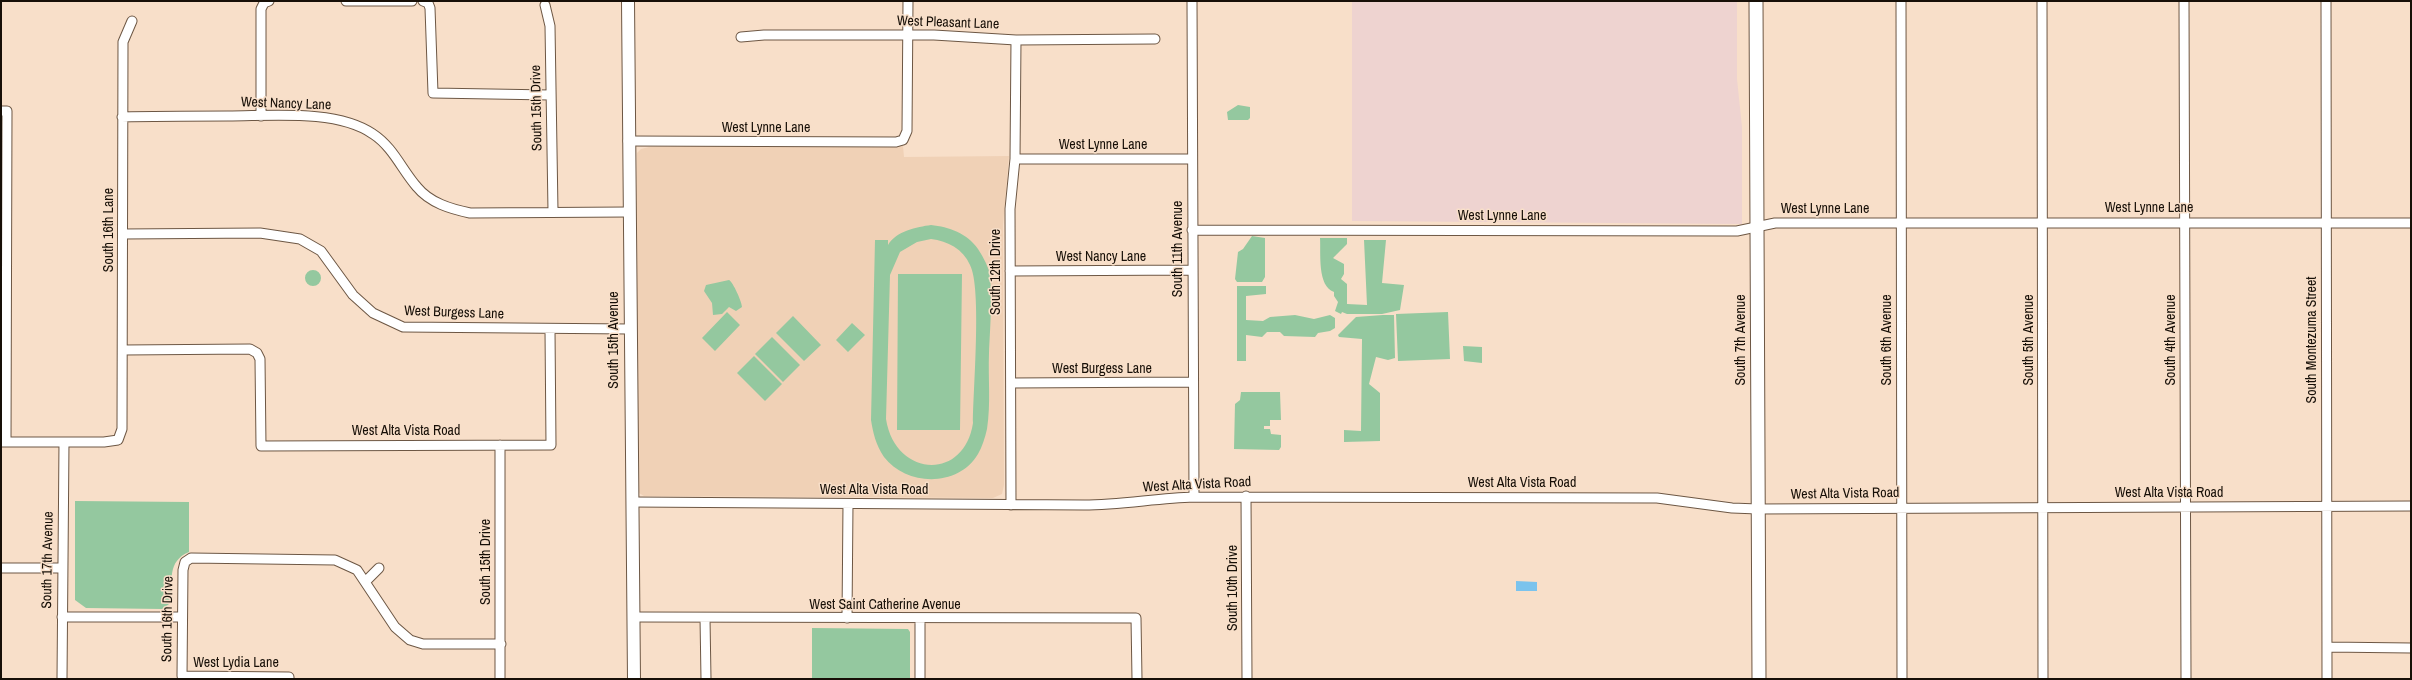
<!DOCTYPE html>
<html>
<head>
<meta charset="utf-8">
<style>
	body { margin:0 }
	#map { position:relative; width:2412px; height:680px; overflow:hidden; background:#f8dfc9; font-family:"Archivo Narrow",sans-serif }
	canvas { display:block }
	.frame { position:absolute; inset:0; border:2px solid #170f07; pointer-events:none }
</style>
</head>
<body>
<div id="map">
<canvas width="2412" height="680"></canvas>
<div class="frame"></div>
</div>
<script>
const context = document.querySelector('canvas').getContext('2d');
context.lineJoin = 'round';
function fillPath(path, color) { context.fillStyle = color; context.fill(path, 'evenodd'); }
function stroke(path, color, width, dash) { context.strokeStyle = color; context.lineWidth = width; context.lineCap = dash ? 'butt' : 'round'; context.setLineDash(dash || []); context.stroke(path); }
function label(font, color, halo, rows, align = 'center') {
  context.font = font + ' "Archivo Narrow",sans-serif'; context.lineWidth = 3; context.setLineDash([]); context.textBaseline = 'middle'; context.strokeStyle = halo; context.fillStyle = color; for (const [text, x, y, turn = 0] of rows) {
    context.save(); context.translate(x, y); context.rotate((+turn || 0) * Math.PI / 180); context.textAlign = isNaN(turn) ? turn : align; if (halo) context.strokeText(text, 0, 0); context.fillText(text, 0, 0); context.restore();
  }
}
fillPath(new Path2D(`
	M1352,1H1737V79L1742,127V224L1352,221Z`), '#eed3d0');
fillPath(new Path2D(`
	M694,146L897,147L903,146L904,157L1009,156L1003,225L1004,485L1002,494L993,498L644,496L639,493L636,489L637,153L641,149L649,147Z`), '#f0d1b6');
fillPath(new Path2D(`
	M1238,105L1250,107V118L1248,120H1228L1227,112Z
	M931,225C949,227 967,233 978,249C982,255 987,264 989,271C993,293 990,329 989,353C988,378 991,404 987,429C985,438 982,447 978,454C958,488 906,486 884,457C876,445 873,433 871,420L875,240H888V245C896,231 917,227 931,225ZM931,239C948,241 963,249 970,265C982,288 973,391 973,423C964,482 895,477 886,419L890,275L900,252L917,242Z
	M1252,236L1265,238V277L1262,282H1237L1235,279L1238,252L1243,249Z
	M1320,238H1347V244L1333,258L1344,264V274L1341,279L1347,284V304L1367,305L1364,240H1386L1382,283L1404,285L1400,310L1382,314H1347L1342,312L1341,314L1335,311L1338,302L1334,296V292C1317,286 1321,253 1320,238Z
	M305 278a8 8 0 1 1 16 0a8 8 0 1 1-16 0Z
	M898,274H962L960,430H897Z
	M729,280C733,282 742,302 742,307L736,311L729,307L722,314L713,315L712,303L704,291L706,285Z
	M1237,286H1266V294L1246,296V320L1263,321L1270,317L1295,315L1314,319L1330,315L1335,318V328L1330,331L1318,333L1315,337L1284,336L1280,332H1267L1262,337L1246,335V361H1237Z
	M727,312L740,325L715,351L702,338Z
	M1448,312L1450,359L1398,361L1396,314Z
	M1383,315H1394L1395,358L1388,360L1376,357L1369,384L1380,393V441L1344,442V430L1361,431L1362,339L1339,337L1338,335L1356,317Z
	M793,316L821,345L804,361L776,333Z
	M852,323L865,335L848,352L836,340Z
	M772,337L800,365L783,382L755,354Z
	M1463,346L1482,347V363L1464,361Z
	M754,356L782,384L765,401L737,373Z
	M1241,392H1280L1281,420H1270V426H1264V429H1270L1271,434L1281,435V447L1279,450L1234,449L1235,404L1240,400Z
	M75,501L189,502V552C167,561 172,581 172,602L162,609L86,608L75,600Z
	M812,628L908,629L910,632V679H812Z`), '#94c89f');
fillPath(new Path2D(`
	M1516,581L1537,582V591H1516Z`), '#7bc3ed');
const minor = new Path2D(`
	M346,1H412
	M423,1L428,3L430,8L433,93L550,95
	M1192,1L1194,497
	M1901,1L1902,679
	M2042,1L2043,679
	M2184,1L2186,679
	M2326,1L2327,679
	M545,5L550,26L553,211
	M741,37L764,35H934L1016,40L1155,39
	M1,111H7L6,442
	M261,116V9L264,3L269,1
	M122,117C158,116 193,116 228,116C271,116 337,109 373,134C393,147 402,170 417,187C430,203 451,209 470,213L628,212
	M628,141L896,142L903,140L907,131L908,1
	M1015,159H1192
	M1192,230L1737,231L1775,223H2411
	M123,234L260,233L300,239L321,251L353,295L373,313L403,327L629,329
	M1010,271L1193,270
	M124,350L250,349L257,353L260,359L261,446L551,445L550,330
	M1011,383L1193,382
	M1,442H104L118,440L122,429L123,42L132,21
	M500,445V679
	M1246,496L1247,679
	M632,502L1084,505C1121,505 1157,498 1194,497L1657,498L1732,508L1758,509L2411,506
	M1011,505L1010,209L1015,159L1016,40
	M1,568H62
	M366,581L379,568
	M62,617H182
	M633,617L1136,618L1137,679
	M705,618L706,679
	M847,618L848,504
	M920,619V679
	M2327,647L2411,648
	M62,679L64,442
	M289,679V677L182,676L183,570L185,562L191,558L335,560L357,570L395,627L410,640L423,644H501`);
const tertiary = new Path2D(`
	M628,1C628,227 631,453 634,679`);
const secondary = new Path2D(`
	M1756,1L1759,679`);
stroke(minor, '#6d5744', 11);
stroke(tertiary, '#6d5744', 14);
stroke(secondary, '#6d5744', 15);
stroke(minor, '#fff', 9);
stroke(tertiary, '#fff', 12);
stroke(secondary, '#fff', 13);
label('14px', '#170f07', '#f8dfc9', [
	["West Pleasant Lane",948,23,2],
	["West Nancy Lane",286,104,2],
	["South 15th Drive",537,108,-91],
	["West Lynne Lane",766,128],
	["West Lynne Lane",1103,145],
	["West Lynne Lane",2149,208],
	["West Lynne Lane",1825,209],
	["West Lynne Lane",1502,216],
	["South 16th Lane",109,230,-90],
	["South 11th Avenue",1178,249,-90],
	["West Nancy Lane",1101,257],
	["South 12th Drive",996,272,-90],
	["West Burgess Lane",454,313,2],
	["South 15th Avenue",614,340,-90],
	["South 7th Avenue",1741,340,-90],
	["South 6th Avenue",1887,340,-90],
	["South 5th Avenue",2029,340,-90],
	["South 4th Avenue",2171,340,-90],
	["South Montezuma Street",2312,340,-90],
	["West Burgess Lane",1102,369],
	["West Alta Vista Road",406,431],
	["West Alta Vista Road",1522,483],
	["West Alta Vista Road",1197,485,-3],
	["West Alta Vista Road",874,490],
	["West Alta Vista Road",2169,493],
	["West Alta Vista Road",1845,494,-1],
	["South 17th Avenue",48,560,-89],
	["South 15th Drive",486,562,-90],
	["South 10th Drive",1233,588,-90],
	["West Saint Catherine Avenue",885,605],
	["South 16th Drive",168,619,-89],
	["West Lydia Lane",236,663]
]);
</script>
</body>
</html>
